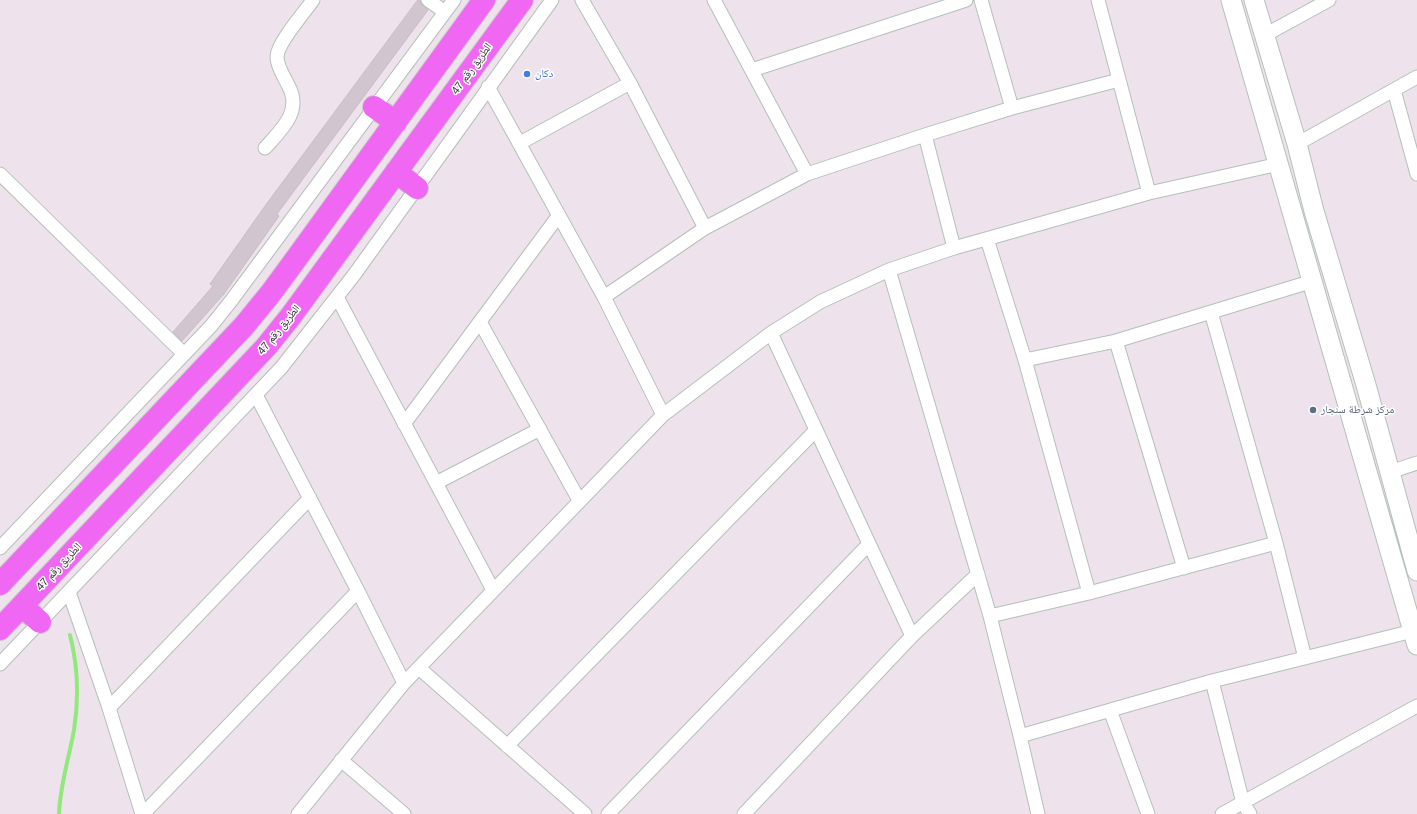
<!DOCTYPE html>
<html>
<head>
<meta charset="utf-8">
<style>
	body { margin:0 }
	canvas { display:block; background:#eee2ed }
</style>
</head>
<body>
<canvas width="1417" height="814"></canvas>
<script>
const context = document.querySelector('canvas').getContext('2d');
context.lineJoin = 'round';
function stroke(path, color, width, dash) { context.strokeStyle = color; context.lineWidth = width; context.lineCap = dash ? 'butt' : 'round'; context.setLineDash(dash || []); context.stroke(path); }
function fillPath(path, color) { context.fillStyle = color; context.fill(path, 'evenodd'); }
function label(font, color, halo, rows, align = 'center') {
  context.font = font + ' Helvetica,"Noto Naskh Arabic",sans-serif'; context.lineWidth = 3; context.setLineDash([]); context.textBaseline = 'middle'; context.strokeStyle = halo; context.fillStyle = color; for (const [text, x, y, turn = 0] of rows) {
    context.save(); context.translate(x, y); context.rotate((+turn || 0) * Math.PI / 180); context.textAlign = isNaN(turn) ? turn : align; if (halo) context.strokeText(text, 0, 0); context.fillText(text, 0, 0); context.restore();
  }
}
stroke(new Path2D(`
	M59,814C60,785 69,758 74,730C79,698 78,666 70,635`), '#92e87d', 4);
const building = new Path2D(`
	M418,0H420L421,4L428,10L277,214L279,216L224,294L182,341L173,332L213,286L210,284L265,206Z`);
fillPath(building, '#d1c6cf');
stroke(building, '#cabbc7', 1);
const street = new Path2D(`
	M428,0L445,12
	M582,0L630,83L705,228
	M714,0L807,174
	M981,0L1012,108
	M1098,0L1149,193
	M1265,35L1329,0
	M752,70L966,0
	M488,87L604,297L663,415
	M1394,90L1417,174
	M925,135L954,248
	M520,143L630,83
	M1297,144L1417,77
	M265,148C281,130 303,111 288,85C284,76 277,67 277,57C277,43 305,12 313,0
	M0,174L184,354
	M987,239L1025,360L1089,593
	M889,270L990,616L1020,736L1038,814
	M337,297L493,590
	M604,297L705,228L807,174L925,135L1012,108L1119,80
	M1211,312L1276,543L1305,658
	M480,322L579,500
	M771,333L912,636
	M1025,360L1116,341
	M256,395L358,591L404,683
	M404,424L559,215
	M1390,472L1417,463
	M436,483L540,429
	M0,548L211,326L231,301L454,0
	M1184,568L1116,341L1313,281
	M69,592L109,708L142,814
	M990,616L1089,593L1276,543
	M0,664L281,368L354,275L552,0
	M419,668L585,814
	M1212,681L1243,803L1250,814
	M109,708L310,498
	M1110,710L1148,814
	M1020,736L1212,681L1413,631
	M507,746L816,430
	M341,760L404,814
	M143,814L358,591
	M298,814L404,683L663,415L771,333L820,302L889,270L954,248L1149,193L1279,164
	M608,814L869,544
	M744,814L912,636L978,574
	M1222,814L1417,706`);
const secondary = new Path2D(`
	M1231,0L1417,645
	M1254,0L1297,144L1314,211L1366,385L1417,571`);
const highway = new Path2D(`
	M374,107L396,122
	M396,172L417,188
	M0,584L244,326L271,293L296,259L484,0
	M22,606L40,622
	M0,629L266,347L291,316L522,0`);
stroke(street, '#b5c0b9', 15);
stroke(secondary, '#b5c0b9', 21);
stroke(highway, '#c9c9c9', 24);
stroke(street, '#fff', 13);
stroke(secondary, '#fff', 19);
stroke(highway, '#f067f4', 22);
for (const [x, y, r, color] of [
	[527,74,4,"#3f7fe0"],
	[1313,410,4,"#5c6f8a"]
]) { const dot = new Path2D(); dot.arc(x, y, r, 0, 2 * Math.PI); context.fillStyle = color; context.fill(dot); stroke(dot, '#fff', 1.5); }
label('11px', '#2e2e2e', '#fff', [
	["الطريق رقم 47",472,69,-54],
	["الطريق رقم 47",279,330,-51],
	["الطريق رقم 47",59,567,-47]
]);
label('11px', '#366cbe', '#fff', [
	["دكان",535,74]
], 'left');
label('11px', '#4e5e75', '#fff', [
	["مركز شرطة سنجار",1321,410]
], 'left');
</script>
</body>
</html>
